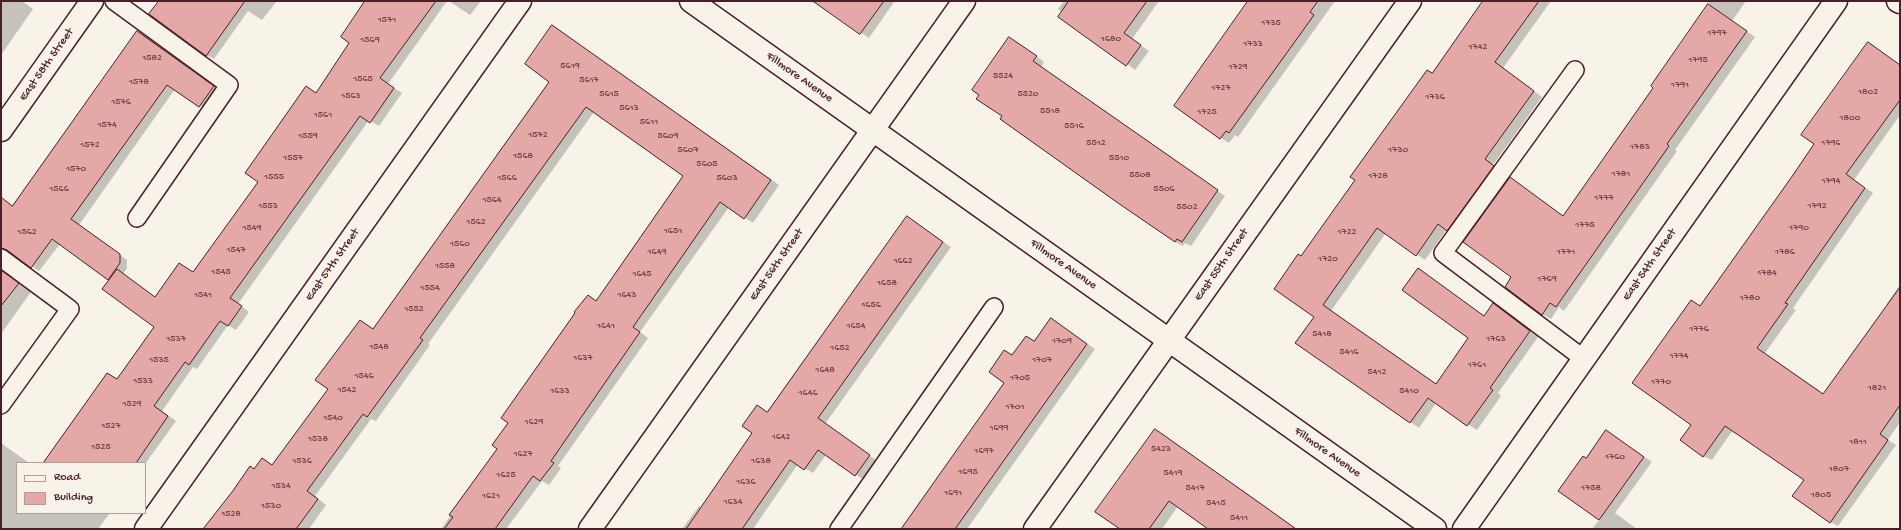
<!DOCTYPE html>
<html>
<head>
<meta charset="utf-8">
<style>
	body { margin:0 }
	#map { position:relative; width:1901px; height:530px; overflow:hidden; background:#f7f3e8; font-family:"Gochi Hand",sans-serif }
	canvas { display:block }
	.frame { position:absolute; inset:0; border:2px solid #4a1f2b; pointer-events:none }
	.legend { position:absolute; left:16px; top:462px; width:130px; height:52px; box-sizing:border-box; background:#f7f3e8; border:1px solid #b29e9c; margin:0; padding:5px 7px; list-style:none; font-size:12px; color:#4a1f2b }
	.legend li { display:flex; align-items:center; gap:8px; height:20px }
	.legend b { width:20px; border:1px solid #b29e9c }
</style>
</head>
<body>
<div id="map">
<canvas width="1901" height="530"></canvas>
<div class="frame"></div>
<ul class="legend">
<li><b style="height:5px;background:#f7f3e8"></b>Road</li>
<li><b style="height:11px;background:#e4a9a6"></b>Building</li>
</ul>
</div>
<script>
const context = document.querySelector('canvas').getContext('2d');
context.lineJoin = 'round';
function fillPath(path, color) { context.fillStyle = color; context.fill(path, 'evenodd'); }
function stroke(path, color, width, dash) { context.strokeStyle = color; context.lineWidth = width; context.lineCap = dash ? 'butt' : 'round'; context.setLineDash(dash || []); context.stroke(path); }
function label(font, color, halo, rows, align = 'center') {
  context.font = font + ' "Gochi Hand",sans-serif'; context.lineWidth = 3.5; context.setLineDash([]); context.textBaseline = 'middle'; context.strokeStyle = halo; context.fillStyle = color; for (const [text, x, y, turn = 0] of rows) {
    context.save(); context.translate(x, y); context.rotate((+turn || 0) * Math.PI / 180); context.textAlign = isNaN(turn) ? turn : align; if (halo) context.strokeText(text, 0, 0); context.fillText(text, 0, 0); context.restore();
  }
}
fillPath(new Path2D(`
	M1,1H22L33,9L1,55Z
	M160,1H277L262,20L248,11L214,59L206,55Z
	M367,1H447L388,84L402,93L379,126L369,120L238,304L249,312L236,330L228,325L197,369L193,367L162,411L176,421L145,464L44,463L117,380L156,326L110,280L60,244L39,271L13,254L6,253L1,257V207L5,201L13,206L138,32L146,36L221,92L208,111L175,89L79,225L127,260V268L123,274L156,298L194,273L259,182L351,42Z
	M449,1H481L470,15Z
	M814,1H893L894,2L869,38Z
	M1064,1H1159L1132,39L1149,51L1135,70L1058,9Z
	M1249,1H1335L1238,137L1235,135L1229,143L1221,138Z
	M1485,1H1551L1503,68L1542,97L1493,165L1502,172L1456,235L1447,229L1425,260L1386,233L1331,311L1437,385L1493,305L1538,337L1498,393L1501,396L1477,430L1436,403L1419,428L1296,343L1315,317L1302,257Z
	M1705,1H1746L1732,21L1755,37L1675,150L1677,151L1564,311L1559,307L1551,319L1542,314L1513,277L1518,184L1564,216L1654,88L1652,86L1710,4Z
	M553,26L779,185L753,223L729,207L640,332L648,338L558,466L561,468L549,485L542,481L506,529H441L498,449L510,422L588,296L597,301L685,176L594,112L428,344L430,345L376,421L371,419L315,496L326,505L309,529H206L250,467L255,470L273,466L374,330L550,81Z
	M1018,43L1044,62L1041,67L1225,196L1191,246L1185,243L1183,246L1175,242L1004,115Z
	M1868,43L1900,65V115L1854,180L1873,193L1793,308L1796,310L1765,353L1824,394L1888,305L1887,303L1900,285V422L1888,440L1896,445L1838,526L1830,522L1805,480L1733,430L1712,460L1703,456L1693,424L1701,307L1815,144Z
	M915,222L951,247L825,424L877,461L864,480L826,455L813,473L798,464L753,529H682L699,506L701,507L768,413Z
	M1,267L3,271L31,292L1,334Z
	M1059,324L1095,349L967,529H902L1006,383L1013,356Z
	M1607,431L1652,462L1615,513L1637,529H1592L1600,519L1587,459Z
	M1164,436L1297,529H1210L1178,506L1162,529H1121Z
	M1,443L29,463H17V513H110L98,529H1Z`), '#0003');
const building = new Path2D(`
	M159,1H245L206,56L149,14Z
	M365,1H436L380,78L394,88L370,123L360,116L230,298L242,306L228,326L220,321L189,365L185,362L154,406L168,416L136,463H43L107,373L117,379L154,327L102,289L117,269L155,297L179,263L193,272L258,182L245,173L306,86L316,93L349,43L341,37Z
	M813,1H884L860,34Z
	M1069,1H1147L1124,33L1141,45L1126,66L1058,17Z
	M1248,1H1318L1310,12L1314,15L1304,29L1229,133L1226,131L1220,139L1174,106Z
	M1483,1H1539L1495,62L1534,91L1485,159L1494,166L1447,231L1438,224L1416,256L1377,228L1323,305L1436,384L1468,338L1402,290L1418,268L1484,316L1493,303L1530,331L1490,388L1493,390L1467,426L1428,398L1410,423L1295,343L1314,317L1274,289L1298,254L1301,256L1355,180L1350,177L1427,70L1432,73Z
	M1708,4L1747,31L1667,144L1669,146L1556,307L1550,303L1542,315L1505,287L1511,277L1463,242L1510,177L1563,216L1653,88L1651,86Z
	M552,25L771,180L744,219L720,202L633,327L640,332L551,461L554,463L540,481L533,476L495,529H444L453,517L449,515L497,449L492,445L508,423L501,418L513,401L575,313L574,312L588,295L596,301L683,176L586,107L420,338L423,340L367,417L363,414L307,491L318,499L296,529H203L232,492L250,466L254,469L262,458L272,465L328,389L315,380L360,320L373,329L549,82L525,64Z
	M137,31L214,86L199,107L167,85L71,219L120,254V263L108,280L52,239L31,268L7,250L1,248V197L12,206Z
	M1009,37L1037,56L1033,61L1218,190L1182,242L1177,239L1175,242L1118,203L1000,119L1002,116L976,99L979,95L972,90Z
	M1868,42L1900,65V100L1846,174L1865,188L1785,303L1788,304L1757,348L1823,394L1900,287V405L1880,434L1888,440L1830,523L1792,496L1804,480L1725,426L1703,457L1680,440L1691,425L1632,383L1691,300L1700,306L1793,175L1814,144L1801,135Z
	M907,216L943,242L818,418L870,455L855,476L818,450L804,470L790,460L742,529H686L752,433L742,426L757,405L767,412Z
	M1,270L19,283L1,306Z
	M1051,318L1087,344L955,529H901L1004,383L989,372L1004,350L1012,355L1026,336L1034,341Z
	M1155,429L1264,506L1296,529H1208L1169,501L1149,529H1120L1095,512Z
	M1606,430L1644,457L1599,520L1558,491L1583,456L1586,458Z`);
fillPath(building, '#e4a9a6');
stroke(building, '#4a1f2b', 1);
const service = new Path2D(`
	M114,1L229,85L137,218
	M1575,70L1443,253L1584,359
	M1,258L70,309L1,405
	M839,529L994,307`);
const minor = new Path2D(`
	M691,1L1435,529
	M1898,1L1900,2
	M1,130L92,1
	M146,529L520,1
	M590,529L964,1
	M1035,529L1410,1
	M1464,529L1836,1`);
stroke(service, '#4a1f2b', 20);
stroke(minor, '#4a1f2b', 25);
stroke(service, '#f7f3e8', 17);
stroke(minor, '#f7f3e8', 22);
label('10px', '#70424a', null, [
	["1571",387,20],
	["1735",1271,23],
	["1797",1717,33],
	["1680",1111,39],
	["1569",370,40],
	["1733",1253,44],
	["1742",1478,47],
	["1582",152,58],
	["1795",1698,60],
	["5619",570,66],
	["1729",1238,67],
	["5524",1003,76],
	["1565",363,79],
	["5617",589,80],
	["1578",139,82],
	["1791",1680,85],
	["1727",1221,88],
	["1802",1868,92],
	["5615",609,94],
	["5520",1028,94],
	["1563",351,96],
	["1736",1435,97],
	["1576",121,102],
	["5613",629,108],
	["5518",1050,111],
	["1725",1207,112],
	["1561",323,115],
	["1800",1850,118],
	["5611",649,122],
	["1574",107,125],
	["5516",1074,126],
	["1572",538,135],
	["1559",308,136],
	["5609",668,136],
	["5512",1096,143],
	["1796",1831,143],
	["1572",90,145],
	["1783",1640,147],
	["5607",688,150],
	["1730",1398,150],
	["1568",523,156],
	["1557",293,158],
	["5510",1119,158],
	["5605",707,164],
	["1570",76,169],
	["1781",1621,174],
	["5508",1140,175],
	["1728",1378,176],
	["1555",274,177],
	["1566",507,178],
	["5603",727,178],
	["1794",1831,181],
	["1566",59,189],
	["5506",1164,189],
	["1777",1604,198],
	["1564",492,200],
	["1553",268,206],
	["1792",1817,206],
	["5502",1187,207],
	["1562",476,222],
	["1775",1585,225],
	["1549",252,228],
	["1790",1799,228],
	["1651",673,231],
	["1562",27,232],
	["1722",1347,232],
	["1560",460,244],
	["1547",236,250],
	["1649",657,252],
	["1771",1566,252],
	["1786",1785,252],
	["1720",1328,259],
	["1662",903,261],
	["1558",445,266],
	["1545",221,272],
	["1784",1767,273],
	["1645",642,274],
	["1769",1547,279],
	["1658",887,283],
	["1554",430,288],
	["1541",203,295],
	["1643",627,295],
	["1780",1750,298],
	["1656",871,305],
	["1552",414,309],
	["1641",606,326],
	["1654",856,326],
	["1776",1699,329],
	["5418",1322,334],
	["1537",176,339],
	["1763",1496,339],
	["1709",1062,341],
	["1548",379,347],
	["1652",840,348],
	["5416",1349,352],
	["1774",1679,356],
	["1637",583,358],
	["1535",159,360],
	["1707",1042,360],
	["1761",1477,365],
	["1648",825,370],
	["5412",1377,372],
	["1546",364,376],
	["1705",1020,378],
	["1533",143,381],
	["1770",1661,382],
	["1821",1877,388],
	["1542",347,390],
	["1633",560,391],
	["5410",1409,391],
	["1646",808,393],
	["1529",132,404],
	["1701",1015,407],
	["1540",333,418],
	["1629",534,422],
	["1527",111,426],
	["1699",999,428],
	["1642",781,437],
	["1538",318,439],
	["1811",1858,442],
	["1525",101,447],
	["5423",1161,449],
	["1697",984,451],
	["1627",523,454],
	["1760",1615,457],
	["1536",302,461],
	["1638",761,461],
	["1807",1839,469],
	["1695",968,472],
	["5419",1173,473],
	["1625",506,475],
	["1636",746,482],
	["1534",281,486],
	["5417",1195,488],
	["1758",1591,488],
	["1691",953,493],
	["1805",1821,495],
	["1621",491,496],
	["1634",733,502],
	["5415",1216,503],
	["1530",271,506],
	["1528",231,514],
	["5411",1239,518]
]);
label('12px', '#4a1f2b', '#f7f3e8', [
	["East 58th Street",47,65,-55],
	["Fillmore Avenue",799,78,35],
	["East 57th Street",333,265,-55],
	["East 56th Street",777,265,-55],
	["Fillmore Avenue",1063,265,35],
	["East 55th Street",1222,265,-55],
	["East 54th Street",1650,265,-55],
	["Fillmore Avenue",1327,453,35]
]);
</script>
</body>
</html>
